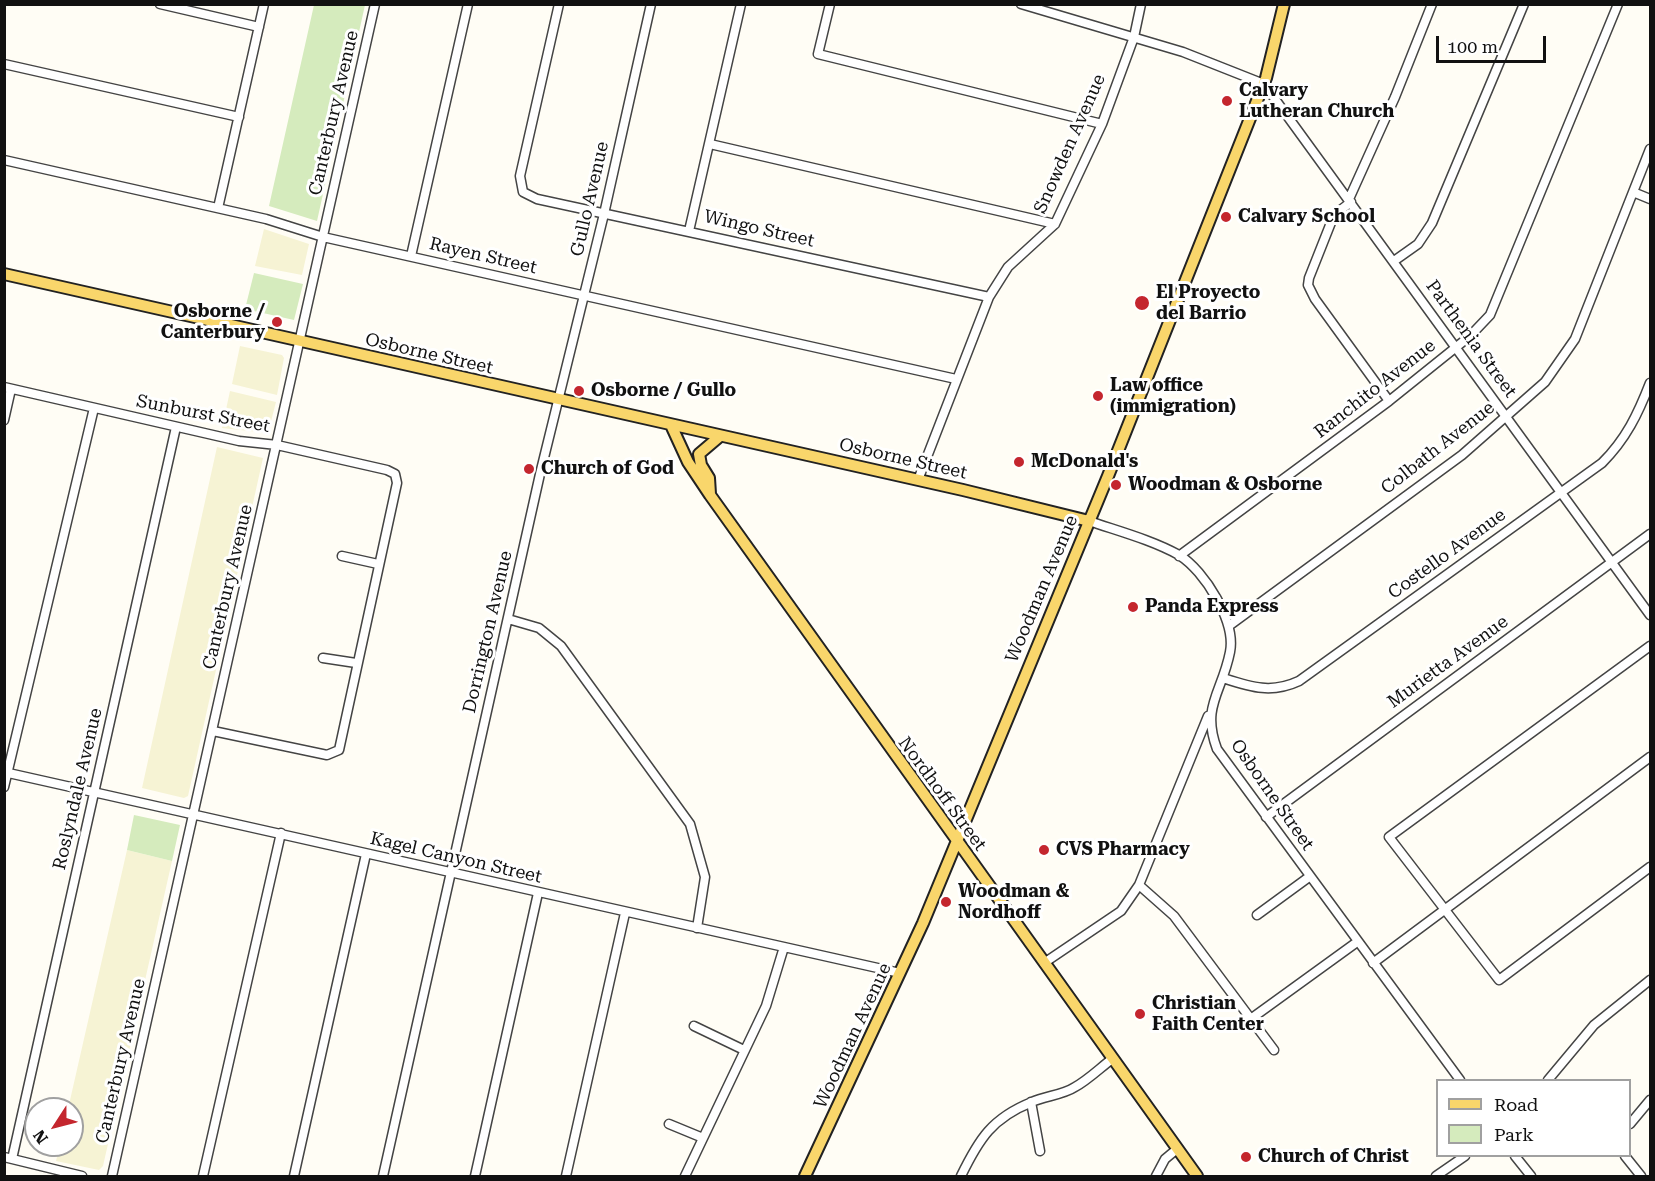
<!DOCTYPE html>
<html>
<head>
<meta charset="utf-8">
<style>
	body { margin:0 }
	#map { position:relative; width:1655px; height:1181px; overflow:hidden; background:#fffdf5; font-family:"Roboto Serif",serif }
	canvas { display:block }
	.frame { position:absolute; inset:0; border:6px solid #111; pointer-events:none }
	.legend { position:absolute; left:1436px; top:1079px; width:195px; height:78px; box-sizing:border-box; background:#fff; border:2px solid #a0a0a0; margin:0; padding:8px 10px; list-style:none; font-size:18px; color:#111 }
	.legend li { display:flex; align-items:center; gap:12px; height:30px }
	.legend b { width:30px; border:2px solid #a0a0a0 }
	.north { position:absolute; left:24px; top:1097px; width:60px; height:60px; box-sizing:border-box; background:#fff; border:2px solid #a0a0a0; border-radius:50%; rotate:234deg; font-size:16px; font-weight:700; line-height:24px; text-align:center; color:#111 }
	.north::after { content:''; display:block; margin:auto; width:21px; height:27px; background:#c4262e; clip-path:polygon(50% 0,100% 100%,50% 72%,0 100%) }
	.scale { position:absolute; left:1436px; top:36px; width:110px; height:27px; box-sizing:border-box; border:3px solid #111; border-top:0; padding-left:8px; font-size:18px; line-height:21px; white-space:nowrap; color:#111; -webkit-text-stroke:4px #fff; paint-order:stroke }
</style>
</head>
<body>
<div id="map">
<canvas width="1655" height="1181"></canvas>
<div class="frame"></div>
<ul class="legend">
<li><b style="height:8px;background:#f9d66b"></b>Road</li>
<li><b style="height:16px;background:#d5ebbd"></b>Park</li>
</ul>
<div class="north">N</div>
<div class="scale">100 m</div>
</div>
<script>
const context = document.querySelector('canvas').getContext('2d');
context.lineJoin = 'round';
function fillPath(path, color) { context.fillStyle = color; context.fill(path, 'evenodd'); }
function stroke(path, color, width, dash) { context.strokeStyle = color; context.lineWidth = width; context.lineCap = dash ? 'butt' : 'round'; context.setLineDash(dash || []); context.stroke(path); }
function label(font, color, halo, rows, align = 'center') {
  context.font = font + ' "Roboto Serif",serif'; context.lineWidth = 6; context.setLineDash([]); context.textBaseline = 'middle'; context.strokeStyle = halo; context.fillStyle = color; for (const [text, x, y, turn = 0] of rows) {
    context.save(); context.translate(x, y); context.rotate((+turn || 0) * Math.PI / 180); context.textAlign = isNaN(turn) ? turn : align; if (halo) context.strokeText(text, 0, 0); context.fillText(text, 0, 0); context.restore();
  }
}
fillPath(new Path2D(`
	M264,229L309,244L302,275L255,266Z
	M240,346L282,355L284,358L277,395L232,384Z
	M230,391L276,402L268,433L222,428Z
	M217,447L263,458L188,796L184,798L142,788Z
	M127,850L172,861L103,1166L99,1170L56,1161L60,1145H72V1109H68Z`), '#f6f3d4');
fillPath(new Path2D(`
	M314,5H365L317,221L269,206Z
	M254,273L303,284L294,320L245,309Z
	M134,815L180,825L172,861L127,850Z`), '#d5ebbd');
const minor = new Path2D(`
	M160,4L259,27
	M559,4L520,176L523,192L537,199L989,297
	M830,4L818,54L1102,124
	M1021,4L1183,52L1264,84L1650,615
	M4,64L239,117
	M710,144L1055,224
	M4,160L266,219L323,237L956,379
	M1633,192L1650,199
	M1349,199L1395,97L1432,4
	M1351,202L1334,215L1309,278L1308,285L1315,299L1389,401
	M218,208L264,4
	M689,231L741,4
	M411,256L468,4
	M1394,261L1418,244L1432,223L1524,4
	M4,387L239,441L277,445L387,470L395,474L397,483L339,750L327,755L213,731
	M4,420L11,389
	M918,480L989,297L1008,267L1055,224L1102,124L1134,37L1141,4
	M1089,521C1118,531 1152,540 1179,555C1205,571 1236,622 1230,652C1222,693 1201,706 1217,749L1460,1080
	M342,556L378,564
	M1179,556L1389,401L1470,336L1490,315L1618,4
	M508,619L539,628L561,646L690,824L705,877L697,928
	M1230,625L1462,455L1545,382L1575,339L1650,149
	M1650,646L1389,837L1499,980L1650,867
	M323,658L356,663
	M1223,678C1251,687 1271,694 1299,681L1602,463C1626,439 1638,414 1650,383
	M4,772L900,973
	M4,787L94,408
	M1266,817L1650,534
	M1139,885L1174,916L1274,1050
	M1257,915L1309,877
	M1044,963L1121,911L1139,885L1208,716
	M1373,963L1650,757
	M1252,1018L1357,942
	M694,1026L744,1050
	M1548,1080L1594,1025L1650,980
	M1031,1102L1040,1151
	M669,1124L703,1138
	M1630,1124L1650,1100
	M1515,1156L1531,1176
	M1625,1156L1641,1176
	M4,1157L82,1176
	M12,1159L176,427
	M112,1176L375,4
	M203,1176L281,833
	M294,1176L366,854
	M383,1176L540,474L604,214L651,4
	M475,1176L538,893
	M566,1176L625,913
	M685,1176L766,1006L784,947
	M961,1176C979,1139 992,1118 1032,1102C1045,1096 1063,1095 1075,1087C1088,1080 1100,1068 1112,1059
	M1156,1176L1165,1159L1177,1149
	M1436,1176L1465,1156`);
const major = new Path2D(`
	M4,274L963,490L1089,521
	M671,425L688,462L710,495L1197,1176
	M710,494L709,478L701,465L699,454L719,437
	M805,1176L923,923L1108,476L1266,78L1284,4`);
stroke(minor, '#444', 11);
stroke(major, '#222', 14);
stroke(minor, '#fff', 8);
stroke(major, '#f9d66b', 10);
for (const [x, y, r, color] of [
	[1227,101,6,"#c4262e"],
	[1226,217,6,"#c4262e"],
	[1142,303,8,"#c4262e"],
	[277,322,6,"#c4262e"],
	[579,391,6,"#c4262e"],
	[1098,396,6,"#c4262e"],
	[1019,462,6,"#c4262e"],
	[529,469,6,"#c4262e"],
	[1116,485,6,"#c4262e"],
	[1133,607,6,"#c4262e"],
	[1044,850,6,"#c4262e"],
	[946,902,6,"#c4262e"],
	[1140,1014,6,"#c4262e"],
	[1246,1157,6,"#c4262e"]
]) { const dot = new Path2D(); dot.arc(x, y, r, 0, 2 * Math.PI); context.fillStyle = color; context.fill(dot); stroke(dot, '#fff', 2); }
label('bold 18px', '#111', '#fff', [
	["Calvary",1239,91],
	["Lutheran Church",1239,112],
	["Calvary School",1238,217],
	["El Proyecto",1156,293],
	["del Barrio",1156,314],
	["Osborne /",265,312,"right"],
	["Canterbury",265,333,"right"],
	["Law office",1110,386],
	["(immigration)",1110,407],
	["Osborne / Gullo",591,391],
	["McDonald's",1031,462],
	["Church of God",541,469],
	["Woodman & Osborne",1128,485],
	["Panda Express",1145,607],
	["CVS Pharmacy",1056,850],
	["Woodman &",958,892],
	["Nordhoff",958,913],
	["Christian",1152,1004],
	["Faith Center",1152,1025],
	["Church of Christ",1258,1157]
], 'left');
label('18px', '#111', '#fff', [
	["Canterbury Avenue",334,113,-77],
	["Snowden Avenue",1070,144,-66],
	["Gullo Avenue",590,199,-77],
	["Wingo Street",759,229,13],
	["Rayen Street",483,256,13],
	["Parthenia Street",1471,339,54],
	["Osborne Street",429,354,13],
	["Ranchito Avenue",1375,389,-38],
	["Sunburst Street",203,414,11],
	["Colbath Avenue",1438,448,-38],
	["Osborne Street",903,459,13],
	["Costello Avenue",1447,554,-36],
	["Canterbury Avenue",228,587,-77],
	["Woodman Avenue",1042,589,-67],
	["Dorrington Avenue",488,632,-77],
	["Murietta Avenue",1448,662,-36],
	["Roslyndale Avenue",78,789,-77],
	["Nordhoff Street",942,794,54],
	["Osborne Street",1272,795,55],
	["Kagel Canyon Street",456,858,13],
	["Woodman Avenue",853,1036,-65],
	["Canterbury Avenue",121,1061,-77]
]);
</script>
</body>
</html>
